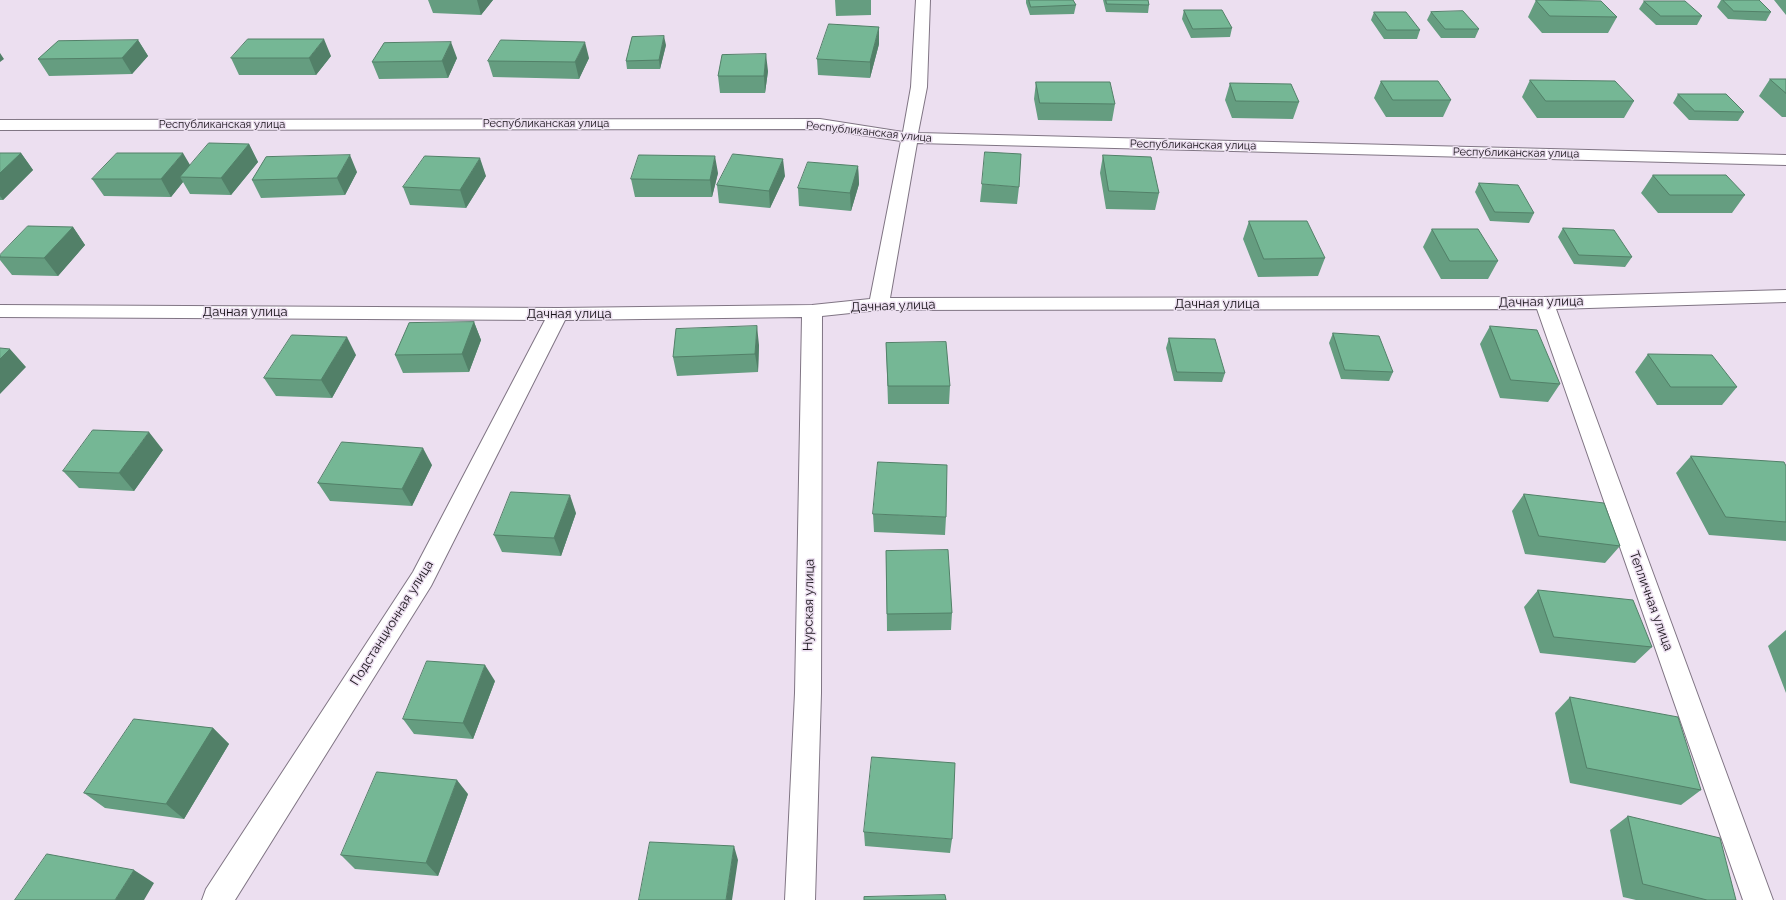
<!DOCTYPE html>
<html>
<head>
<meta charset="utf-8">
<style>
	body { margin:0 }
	canvas { display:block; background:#ecdff0 }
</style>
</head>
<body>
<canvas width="1786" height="900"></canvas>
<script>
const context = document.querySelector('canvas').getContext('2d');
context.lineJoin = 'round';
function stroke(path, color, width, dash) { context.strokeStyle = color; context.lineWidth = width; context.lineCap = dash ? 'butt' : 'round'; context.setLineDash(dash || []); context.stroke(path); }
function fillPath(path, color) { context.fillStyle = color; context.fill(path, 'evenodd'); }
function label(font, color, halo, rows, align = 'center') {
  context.font = font + ' Raleway,sans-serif'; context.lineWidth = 3; context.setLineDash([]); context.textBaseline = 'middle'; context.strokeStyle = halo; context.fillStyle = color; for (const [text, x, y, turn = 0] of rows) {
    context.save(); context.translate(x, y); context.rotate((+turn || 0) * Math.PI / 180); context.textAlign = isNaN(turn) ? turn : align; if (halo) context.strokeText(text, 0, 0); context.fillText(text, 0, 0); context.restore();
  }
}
const minor = new Path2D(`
	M916,0H930L927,87L918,133L1786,155V165L917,143L890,298L1544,297L1786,290V302L1556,309L1773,900H1743L1537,309L879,310L822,316L821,693L815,900H785L795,693L802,317L565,320L431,586L235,900H202L206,889L413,572L545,320L0,317V305L558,308L812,305L870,299L901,141L820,129L0,130V120L820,119L903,132L911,87Z`);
stroke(minor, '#807584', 2);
fillPath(minor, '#fff');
fillPath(new Path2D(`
	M428,0H493L481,15L433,13Z
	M835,0H871V15L836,16Z
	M1026,0H1073L1076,5L1074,14L1030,15L1026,3Z
	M1103,0H1148L1149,5L1148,13L1106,12Z
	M1536,0L1617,17L1608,33H1542L1528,17Z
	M1721,0H1759L1771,12L1766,21L1728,19L1717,7Z
	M1774,0H1786V15Z
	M1644,1L1702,16L1697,25H1656L1639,9Z
	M1184,10L1232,28L1230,37L1191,38L1182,19Z
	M1374,12L1420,30L1417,39H1384L1371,20Z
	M1431,12L1479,29L1475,38H1441L1427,20Z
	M138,40L148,56L132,74L49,76L38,59Z
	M879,44L870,78L818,75L817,59Z
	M666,45L660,69H627L626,61Z
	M331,56L316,75H239L231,58Z
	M457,58L448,78L379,79L372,62Z
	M589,58L579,79L493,77L488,61Z
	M768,71L765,93H720L718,76Z
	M1770,79H1786V117H1782L1759,96Z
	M1530,80L1634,101L1624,118H1537L1522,97Z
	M1381,81L1451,100L1443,117H1386L1374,98Z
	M1036,82L1115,104L1112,121L1038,120L1034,99Z
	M1230,83L1299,102L1293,119L1232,118L1225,100Z
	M1678,94L1744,112L1738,121L1689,120L1673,103Z
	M249,144L258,162L231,195L190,194L183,182L171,197L104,196L92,179L190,165Z
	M0,153H21L33,170L3,200H0Z
	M1103,155L1159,193L1155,210L1106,209L1100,173Z
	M858,166L859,184L851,211L799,206L798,188Z
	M357,172L345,195L261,198L252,180Z
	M718,173L712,197H635L631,179Z
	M1653,175L1745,195L1732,213H1658L1641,193Z
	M486,176L466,208L410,205L403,187Z
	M785,176L770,208L719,203L717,185Z
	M1479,183L1534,213L1529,223L1490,221L1475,192Z
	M982,184L1019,187L1017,204L980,202Z
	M1249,221L1325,258L1318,276L1258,277L1243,239Z
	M73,227L85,245L58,276L12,275L0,260V255Z
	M1563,228L1632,257L1625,267L1574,264L1558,237Z
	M1432,229L1498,261L1488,279H1441L1423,247Z
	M474,322L481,340L469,372L403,373L395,355Z
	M1490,326L1560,384L1548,402L1500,398L1480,344Z
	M1333,333L1393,372L1389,381L1341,379L1329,343Z
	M1169,338L1225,373L1222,382L1174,381L1166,348Z
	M886,343L950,386L949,404H888Z
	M759,345L758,372L677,376L673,357Z
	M1648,354L1737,387L1722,405H1657L1635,372Z
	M356,355L332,398L276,396L264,378Z
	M163,450L134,491L79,488L63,471Z
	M1691,456L1786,466V541L1709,535L1676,473Z
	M432,465L412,506L330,501L318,483Z
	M1524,494L1620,546L1605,563L1525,554L1512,511Z
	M576,513L561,556L502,552L494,535Z
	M873,514L946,517L945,535L874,532Z
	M886,551L952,613L951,630L887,631Z
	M1538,590L1652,647L1635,663L1540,653L1524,607Z
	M1786,630V693L1768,646Z
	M495,681L473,739L414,734L403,719Z
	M1570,697L1701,790L1681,805L1570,783L1555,713Z
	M213,728L229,744L184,819L105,808L84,793Z
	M468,794L438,876L355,869L341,855Z
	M1628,816L1736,900H1636L1623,897L1610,830Z
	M864,832L952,839L950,853L865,846Z`), '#659d80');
fillPath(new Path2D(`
	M477,0H493L481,15Z
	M879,27V44L870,78V62Z
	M664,36L666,45L660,69L659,60Z
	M324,39L331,56L316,75L309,58Z
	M138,40L148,56L132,74L122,58Z
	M451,42L457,58L448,78L442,61Z
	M585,42L589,58L579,79L575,62Z
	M0,53L4,59L0,62Z
	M766,54L768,71L765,93L764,76Z
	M249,144L258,162L231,195L221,178Z
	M21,153L33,170L3,200L0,196V173Z
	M183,153L193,170L180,177L183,182L171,197L161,179Z
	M350,155L357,172L345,195L337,178Z
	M715,156L718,173L712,197L710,180Z
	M480,158L486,176L466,208L460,190Z
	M783,159L785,176L770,208L769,191Z
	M858,166L859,184L851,211L850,193Z
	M73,227L85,245L58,276L44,258Z
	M474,322L481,340L469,372L462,354Z
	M757,326L759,345L758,372L755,354Z
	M347,337L356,355L332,398L321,380Z
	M10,349L26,367L0,394V359Z
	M149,432L163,450L134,491L119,473Z
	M423,448L432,465L412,506L402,489Z
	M570,495L576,513L561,556L554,538Z
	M485,665L495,681L473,739L463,723Z
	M213,728L229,744L184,819L166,804Z
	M457,780L468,794L438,876L426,863Z
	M734,846L738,860L732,900H726Z
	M134,870L154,883L144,900H115Z`), '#528068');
const building = new Path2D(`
	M1029,0H1073L1076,5L1031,7Z
	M1106,0H1148L1149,5L1107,4Z
	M1536,0L1601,1L1617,17L1550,16Z
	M1723,0H1759L1771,12L1734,11Z
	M1644,1H1685L1702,16H1661Z
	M1184,10H1222L1232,28L1193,29Z
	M1463,11L1479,29H1445L1431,12Z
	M1374,12H1406L1420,30H1387Z
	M829,24L879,27L870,62L817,59Z
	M664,36L659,60L626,61L632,37Z
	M248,39H324L309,58H231Z
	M138,40L122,58L38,59L58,41Z
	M501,40L585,42L575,62L488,61Z
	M451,42L442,61L372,62L384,43Z
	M766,54L764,76H718L722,55Z
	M1770,79H1786V93Z
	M1530,80L1615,81L1634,101H1546Z
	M1381,81H1438L1451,100H1393Z
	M1036,82H1110L1115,104L1040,103Z
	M1230,83L1291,84L1299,102L1236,101Z
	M1678,94H1726L1744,112L1695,111Z
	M209,143L249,144L221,178L180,177Z
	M985,152L1021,154L1019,187L982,184Z
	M0,153H21L0,173Z
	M117,153H183L161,179H92Z
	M733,154L783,159L769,191L717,185Z
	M350,155L337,178L252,180L266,157Z
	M639,155L715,156L710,180L631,179Z
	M1103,155L1151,157L1159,193L1109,191Z
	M425,156L480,158L460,190L403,187Z
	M808,162L858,166L850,193L798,188Z
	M1653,175H1726L1745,195H1670Z
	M1479,183L1518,185L1534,213L1495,212Z
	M1249,221H1307L1325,258L1264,259Z
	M28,226L73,227L44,258L0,257V255Z
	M1563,228L1614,230L1632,257L1579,255Z
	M1432,229H1478L1498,261H1450Z
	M474,322L462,354L395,355L409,323Z
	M757,326L755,354L673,357L676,329Z
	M1490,326L1537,330L1560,384L1511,380Z
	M1333,333L1379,336L1393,372L1345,370Z
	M292,335L347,337L321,380L264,378Z
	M1169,338L1215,339L1225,373L1177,372Z
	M946,342L950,386H888L886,343Z
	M0,348L10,349L0,359Z
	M1648,354L1712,355L1737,387H1671Z
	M93,430L149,432L119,473L63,471Z
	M342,442L423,448L402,489L318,483Z
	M1691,456L1784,462L1786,466V522L1726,517Z
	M878,462L947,465L946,517L873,514Z
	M511,492L570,495L554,538L494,535Z
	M1524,494L1604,503L1620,546L1539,536Z
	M948,550L952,613L887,614L886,551Z
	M1538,590L1633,600L1652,647L1554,637Z
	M427,661L485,665L463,723L403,719Z
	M1570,697L1678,717L1701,790L1587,768Z
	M134,719L213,728L166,804L84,793Z
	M872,757L955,763L952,839L864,832Z
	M377,772L457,780L426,863L341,855Z
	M1628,816L1720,838L1736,900H1707L1643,884Z
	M650,842L734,846L726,900H639Z
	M47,854L134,870L115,900H15Z
	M945,895L946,900H864V897Z`);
fillPath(building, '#75b795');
stroke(building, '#528068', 1);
label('11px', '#171218', '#ecdff0', [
	["Республиканская улица",546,124],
	["Республиканская улица",222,125],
	["Республиканская улица",869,132,6],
	["Республиканская улица",1193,145,1],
	["Республиканская улица",1516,153,1]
]);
label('13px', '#171218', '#ecdff0', [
	["Дачная улица",1541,302,-1],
	["Дачная улица",1217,304],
	["Дачная улица",893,306,-2],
	["Дачная улица",245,312],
	["Дачная улица",569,314],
	["Тепличная улица",1651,601,70],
	["Нурская улица",809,605,-89],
	["Подстанционная улица",392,623,-58]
]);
</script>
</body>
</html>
